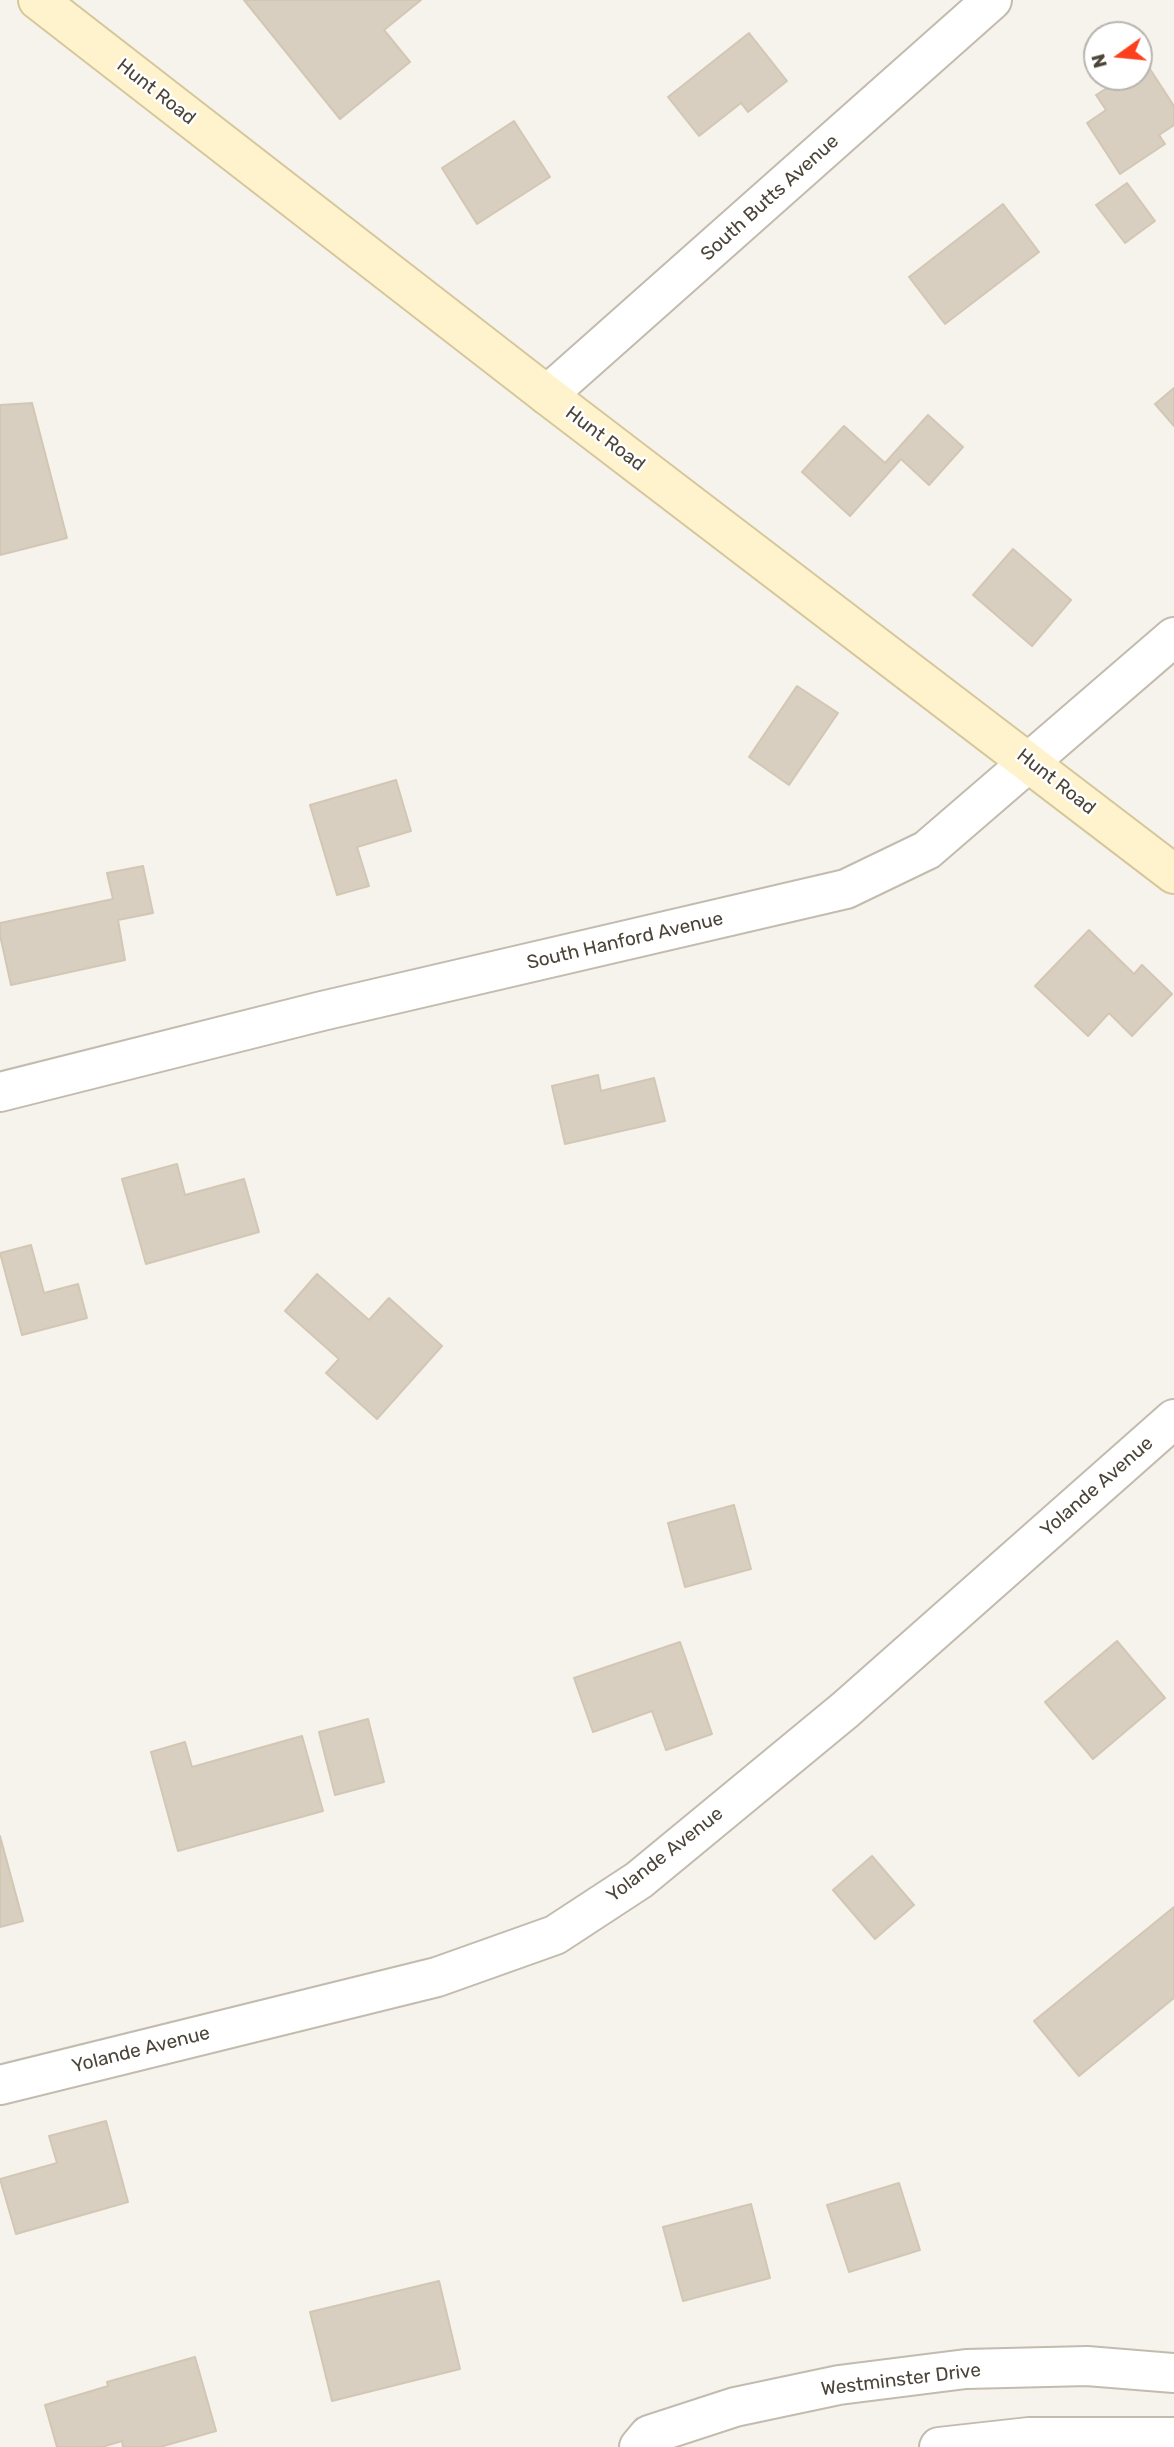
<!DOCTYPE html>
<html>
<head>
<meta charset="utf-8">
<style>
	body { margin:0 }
	#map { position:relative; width:1174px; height:2447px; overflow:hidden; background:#f6f3ec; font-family:Rubik,sans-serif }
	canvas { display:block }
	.north { position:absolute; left:1083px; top:21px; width:70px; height:70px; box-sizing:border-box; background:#fff; border:2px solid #b7b4b0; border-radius:50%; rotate:255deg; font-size:19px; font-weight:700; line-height:28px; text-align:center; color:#4b4439 }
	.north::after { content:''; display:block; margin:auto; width:24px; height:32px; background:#fc3f1d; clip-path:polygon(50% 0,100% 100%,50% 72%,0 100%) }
</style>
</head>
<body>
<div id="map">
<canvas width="1174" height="2447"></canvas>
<div class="north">N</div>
</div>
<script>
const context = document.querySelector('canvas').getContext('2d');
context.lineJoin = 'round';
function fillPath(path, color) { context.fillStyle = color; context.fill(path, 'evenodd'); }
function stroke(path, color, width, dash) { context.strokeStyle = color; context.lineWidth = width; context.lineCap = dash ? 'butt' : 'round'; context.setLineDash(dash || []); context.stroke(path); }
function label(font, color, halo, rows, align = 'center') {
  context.font = font + ' Rubik,sans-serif'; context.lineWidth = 5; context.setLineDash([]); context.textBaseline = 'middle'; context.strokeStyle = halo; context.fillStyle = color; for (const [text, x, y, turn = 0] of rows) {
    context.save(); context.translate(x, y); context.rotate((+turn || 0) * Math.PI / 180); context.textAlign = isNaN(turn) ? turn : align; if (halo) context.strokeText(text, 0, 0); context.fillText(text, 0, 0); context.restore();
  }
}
const building = new Path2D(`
	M244,0H421L384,30L410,62L340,119Z
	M749,33L787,81L748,112L741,103L699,136L668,97Z
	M1146,63L1174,106V125L1159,135L1165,144L1120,174L1087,123L1106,110L1096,95L1124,77H1139V67Z
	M514,121L550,177L477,224L442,168Z
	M1127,183L1155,221L1125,243L1096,205Z
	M1003,204L1039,252L945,324L909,277Z
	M1174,388V426L1155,404Z
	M32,403L67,538L0,555V405Z
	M928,415L963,447L929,485L901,459L850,516L802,472L844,426L885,463Z
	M1013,549L1071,600L1032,646L973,595Z
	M797,686L838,713L789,785L749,757Z
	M396,780L411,831L357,847L369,886L337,895L310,805Z
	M143,866L153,913L118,920L125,960L11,985L0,935V923L113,899L107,873Z
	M1089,930L1134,974L1142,965L1172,994L1132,1036L1109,1013L1088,1036L1035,986Z
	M598,1075L601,1091L654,1078L665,1121L565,1144L552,1086Z
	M177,1164L185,1195L244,1179L259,1232L146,1264L122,1179Z
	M31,1245L44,1293L78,1284L87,1318L22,1335L0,1253Z
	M317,1274L369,1320L389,1298L442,1346L377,1419L326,1373L339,1359L285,1311Z
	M734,1505L751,1569L685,1587L668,1523Z
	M1117,1641L1165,1698L1093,1759L1045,1702Z
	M680,1642L712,1734L666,1750L652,1711L593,1732L574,1678Z
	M368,1719L384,1782L335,1795L319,1732Z
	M302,1736L323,1811L178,1851L151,1752L185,1742L192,1767Z
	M0,1836L23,1921L0,1927Z
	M872,1856L914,1905L875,1939L833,1890Z
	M1174,1907V1998L1079,2076L1034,2021Z
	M106,2121L128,2202L16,2234L0,2179L57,2163L49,2136Z
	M899,2183L920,2250L849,2272L827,2205Z
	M751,2204L770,2278L683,2301L663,2227Z
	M439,2281L460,2369L332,2401L310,2312Z
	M195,2357L216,2431L160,2447H123L122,2441L102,2447H57L45,2405L108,2386L107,2382Z`);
fillPath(building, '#d8cfc1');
stroke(building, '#d3c7b4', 2);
const street = new Path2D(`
	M547,395L992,0
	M0,1092L322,1011L846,889L927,850L1174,637
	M0,2085L437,1977L555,1935L639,1880L845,1710L1174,1419
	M639,2447L649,2435L735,2407L839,2385L966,2369L1087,2366L1174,2373
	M939,2447L1029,2437H1174`);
const secondary = new Path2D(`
	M38,0L547,395L1174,874`);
stroke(street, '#c2bbae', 42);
stroke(secondary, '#d6c79b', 42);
stroke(street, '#fff', 38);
stroke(secondary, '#fff3cd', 38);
label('19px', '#4b4439', '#fff', [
	["Hunt Road",156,92,38],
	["South Butts Avenue",770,198,-42],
	["Hunt Road",605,439,37],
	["Hunt Road",1056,782,38],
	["South Hanford Avenue",625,941,-13],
	["Yolande Avenue",1097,1487,-41],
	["Yolande Avenue",665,1855,-38],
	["Yolande Avenue",141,2050,-14],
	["Westminster Drive",901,2380,-7]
]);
</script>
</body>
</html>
